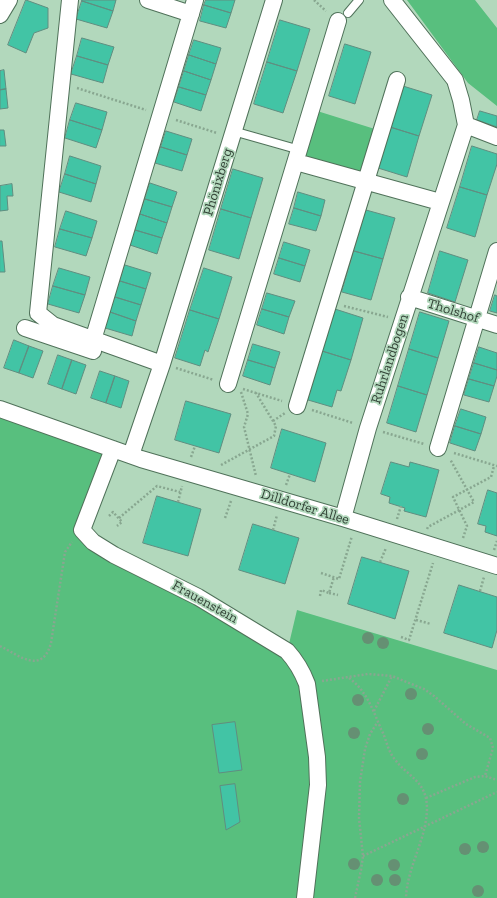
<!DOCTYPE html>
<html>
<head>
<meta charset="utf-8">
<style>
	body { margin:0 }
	canvas { display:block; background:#b2d8bc }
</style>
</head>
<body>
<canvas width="497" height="898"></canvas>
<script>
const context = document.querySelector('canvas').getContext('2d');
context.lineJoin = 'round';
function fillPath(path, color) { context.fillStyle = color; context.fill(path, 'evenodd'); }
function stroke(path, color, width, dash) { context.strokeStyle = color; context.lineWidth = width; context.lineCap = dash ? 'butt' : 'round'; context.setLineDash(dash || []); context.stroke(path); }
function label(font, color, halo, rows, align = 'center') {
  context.font = font + ' "Zilla Slab",serif'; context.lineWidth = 3.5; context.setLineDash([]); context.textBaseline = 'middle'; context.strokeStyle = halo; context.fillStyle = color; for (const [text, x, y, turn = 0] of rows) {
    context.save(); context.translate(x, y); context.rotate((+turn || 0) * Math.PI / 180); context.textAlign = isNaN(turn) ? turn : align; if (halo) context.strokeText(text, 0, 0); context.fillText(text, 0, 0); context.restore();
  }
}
fillPath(new Path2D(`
	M407,0H475L497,28V106L468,83Z
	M314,110L378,130L363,179L299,159Z
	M0,411L111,449L80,530L296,665L313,758L301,898H0Z
	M297,610L497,670V898H307L314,713L288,648Z`), '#58bf7e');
const building = new Path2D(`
	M26,0L48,8V28L34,33L26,53L8,45Z
	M82,0H116L113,11L82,1Z
	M206,0H235L231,13L204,5Z
	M82,1L113,11L107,28L76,19Z
	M204,5L231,13L226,28L200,21Z
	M280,20L310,29L297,71L267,62Z
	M82,38L114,47L108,65L77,56Z
	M194,40L221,48L216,64L189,55Z
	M345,44L371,52L355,104L329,96Z
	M189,55L216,64L211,80L184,71Z
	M77,56L108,65L103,83L71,74Z
	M267,62L297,71L283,113L254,104Z
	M4,70L6,89L0,90V71Z
	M184,71L211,80L206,95L179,87Z
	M403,86L432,95L419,136L390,127Z
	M179,87L206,95L201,111L174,102Z
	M6,89L8,108L0,109V90Z
	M76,103L107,112L102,130L70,120Z
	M480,111L497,116V127L477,120Z
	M70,120L102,130L96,148L65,138Z
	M390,127L419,136L407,177L378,168Z
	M0,130H4L6,146H0Z
	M166,131L192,139L187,155L161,147Z
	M472,146L497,154V164L487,195L460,187Z
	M161,147L187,155L182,171L155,163Z
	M70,156L101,166L96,184L65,174Z
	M233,169L263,178L251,218L221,209Z
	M65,174L96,184L91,202L59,192Z
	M150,183L177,192L172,207L145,199Z
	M12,184L13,196H7L8,210L0,211V186Z
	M460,187L487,195L475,237L447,228Z
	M298,192L325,200L321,216L294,208Z
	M145,199L172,207L167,223L140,214Z
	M294,208L321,216L316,231L289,224Z
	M221,209L251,218L239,259L209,250Z
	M366,210L395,218L383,259L354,251Z
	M66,211L97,221L92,238L60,229Z
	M140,214L167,223L162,238L135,230Z
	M60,229L92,238L86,256L55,247Z
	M135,230L162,238L157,254L130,245Z
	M0,241H2L5,272H0Z
	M284,242L310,250L305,266L279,258Z
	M354,251L383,259L371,300L342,292Z
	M440,251L468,260L455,302L428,293Z
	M279,258L305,266L300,282L274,274Z
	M125,265L151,273L146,289L120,281Z
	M59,268L90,277L85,295L53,286Z
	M204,268L232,277L219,319L190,310Z
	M120,281L146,289L141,305L115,297Z
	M53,286L85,295L79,313L48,304Z
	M267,293L295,301L289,317L262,309Z
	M495,295L497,296V313L490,311Z
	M115,297L141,305L136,321L110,312Z
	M262,309L289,317L284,334L257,325Z
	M335,309L363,318L351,360L322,351Z
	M190,310L219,319L208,352L205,350L200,366L175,358Z
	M110,312L136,321L132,336L105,328Z
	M420,312L449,321L438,358L409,349Z
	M14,340L29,346L19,373L4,368Z
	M253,344L280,352L275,368L248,360Z
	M29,346L43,351L33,378L19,373Z
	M479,347L497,353V370L474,363Z
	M409,349L438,358L427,395L398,386Z
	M322,351L351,360L341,391L337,390L332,407L308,400Z
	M58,355L72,360L62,389L48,384Z
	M72,360L86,365L76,394L62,389Z
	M248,360L275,368L270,385L243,376Z
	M474,363L497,370V376L494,386L469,379Z
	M100,371L115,376L106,403L91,398Z
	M115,376L129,381L121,408L106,403Z
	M469,379L494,386L489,402L464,395Z
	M398,386L427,395L416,432L387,423Z
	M186,401L231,414L219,453L175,440Z
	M461,409L486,417L481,434L455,426Z
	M455,426L481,434L475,451L450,443Z
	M282,429L326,443L315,482L271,468Z
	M391,462L409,467L410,462L439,470L426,517L404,511L405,508L389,503L390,497L381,494Z
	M488,490L497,493V536L485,532L486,526L478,524Z
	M157,496L201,509L188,556L143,543Z
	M253,524L299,538L285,584L239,570Z
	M362,557L409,571L395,619L348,604Z
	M459,585L497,597V630L492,648L444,633Z
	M235,722L242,770L219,773L212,725Z
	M235,784L240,822L226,830L220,786Z`);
fillPath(building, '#42c4a5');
stroke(building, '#608e80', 1);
const service = new Path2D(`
	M348,13L359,0
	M233,131L300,150`);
const minor = new Path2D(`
	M70,0L38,313L53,325L162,364
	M148,0L191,14
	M0,15L9,0
	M466,125L497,137
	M296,162L440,202
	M409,297L497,325
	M25,328L93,351
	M93,340L195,0
	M228,384L338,21
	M297,406L397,80
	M0,409L141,459L343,518L497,566
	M438,448L497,251
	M113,449L82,530L93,542L114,555L198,597L287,651C297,662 302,671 307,684L317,757L318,785L305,898
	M131,455L162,364L274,0
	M343,518L368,428L466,125L461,100L455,80L392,0`);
stroke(service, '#50725a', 10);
stroke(minor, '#50725a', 18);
stroke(new Path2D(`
	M314,0L326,11
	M77,88L146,110
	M176,120L217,133
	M344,306L388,317
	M176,368L214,380
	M243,389L282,401
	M241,392L248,414L244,427L256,476
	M312,410L353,423
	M273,421L285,413
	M383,432L424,444
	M454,453L497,466
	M191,457L195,446
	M221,465L274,436L276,426L256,393
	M286,485L290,474
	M178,502L182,486
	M109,516L113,512L122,522L117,526
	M119,518L157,486L180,492
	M225,518L231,501
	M397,519L401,506
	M427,529L428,527L474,502L450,459
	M273,530L277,515
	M463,538L467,526L453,497L491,477L494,466
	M494,550L497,541
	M380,562L386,548
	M321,573L339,579L352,536
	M480,591L484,577
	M329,593L338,595
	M320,596L321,590L329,593L334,577
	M416,620L431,624
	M401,637L409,640L433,563
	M0,646C20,656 42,675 51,643L65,552L72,542
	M349,678C366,690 373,710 381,729C386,738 387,748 393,757C408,778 427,780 427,809C426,841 407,867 406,898
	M322,681L368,674L392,676L424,689L434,696L466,724L490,738L493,748L485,776
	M374,711L392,676
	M426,798L475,777L485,776L497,780
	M363,856L497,792
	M355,898L361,870L363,856L359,818L360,782L365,749L370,734L377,723`), '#88a790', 2.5, [2, 2]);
stroke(service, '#fff', 8);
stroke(minor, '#fff', 16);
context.fillStyle = '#659073';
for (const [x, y] of [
	[368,638],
	[383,643],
	[411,694],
	[358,700],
	[428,729],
	[354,733],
	[422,754],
	[403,799],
	[483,847],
	[465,849],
	[354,864],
	[394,865],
	[377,880],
	[395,880],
	[478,891]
]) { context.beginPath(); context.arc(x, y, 6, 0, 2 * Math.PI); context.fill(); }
label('14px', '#314135', '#b2d8bc', [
	["Phönixberg",218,182,-73],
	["Tholshof",453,311,17],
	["Ruhrlandbogen",390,359,-72],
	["Dilldorfer Allee",305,507,17],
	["Frauenstein",205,602,29]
]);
</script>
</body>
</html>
